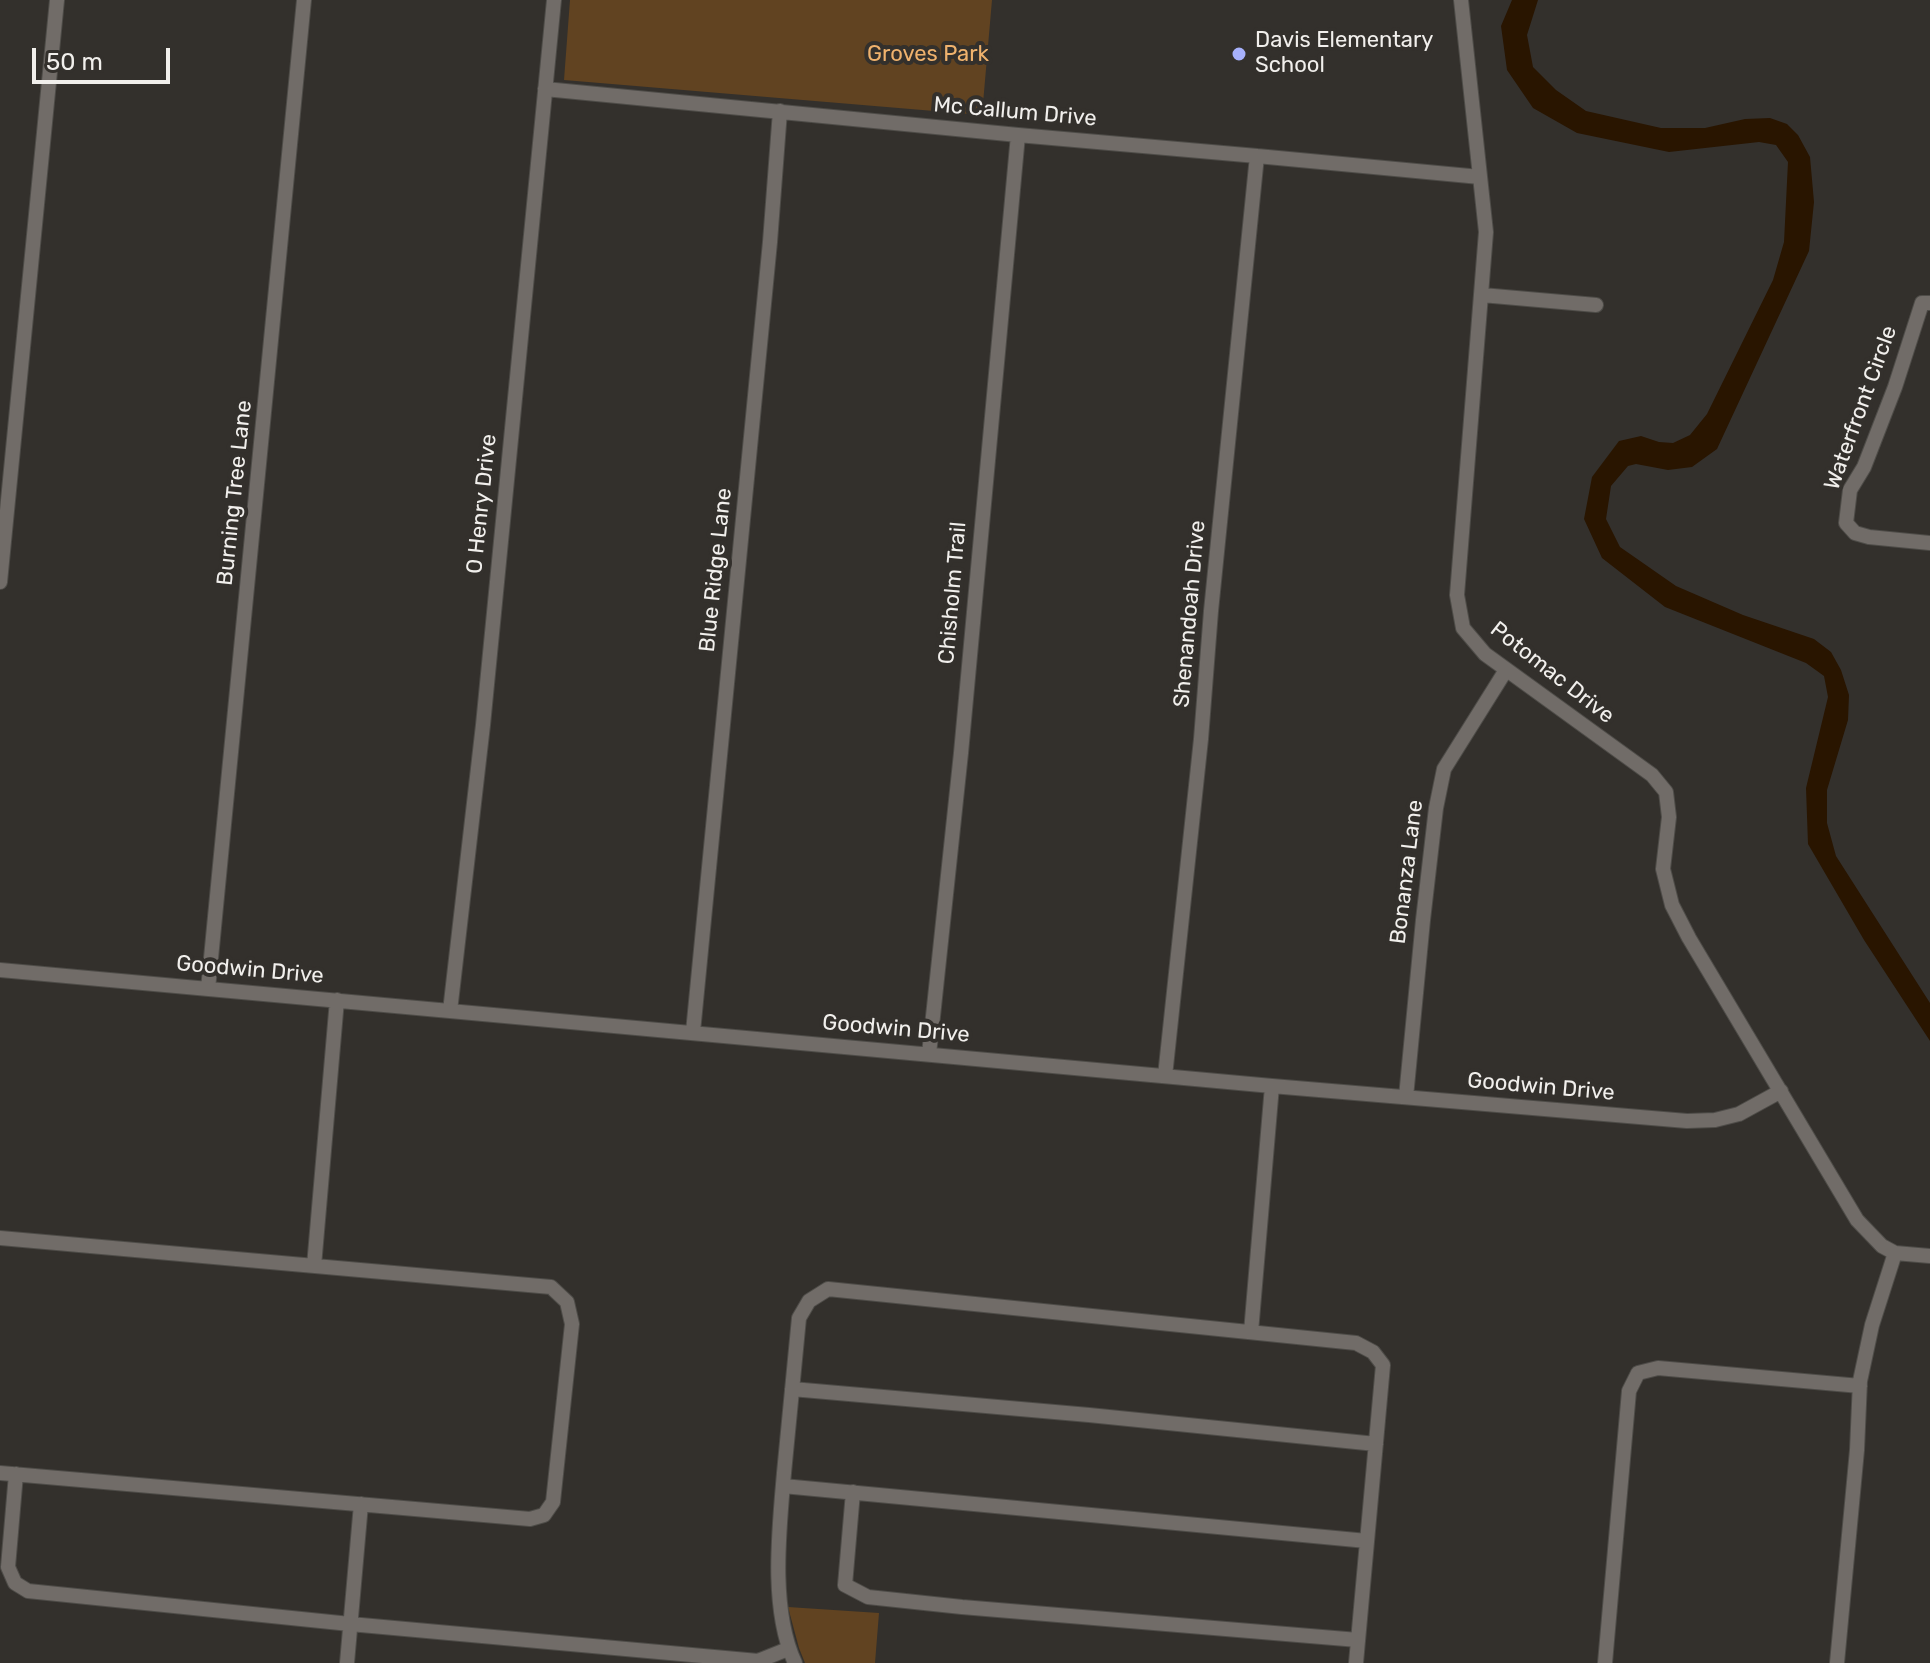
<!DOCTYPE html>
<html>
<head>
<meta charset="utf-8">
<style>
	body { margin:0 }
	#map { position:relative; width:1930px; height:1663px; overflow:hidden; background:#33302c; font-family:Rubik,sans-serif }
	canvas { display:block }
	.scale { position:absolute; left:32px; top:48px; width:138px; height:36px; box-sizing:border-box; border:4px solid #f1efec; border-top:0; padding-left:10px; font-size:24px; line-height:28px; white-space:nowrap; color:#f1efec; -webkit-text-stroke:6px #33302c; paint-order:stroke }
</style>
</head>
<body>
<div id="map">
<canvas width="1930" height="1663"></canvas>
<div class="scale">50 m</div>
</div>
<script>
const context = document.querySelector('canvas').getContext('2d');
context.lineJoin = 'round';
function fillPath(path, color) { context.fillStyle = color; context.fill(path, 'evenodd'); }
function stroke(path, color, width, dash) { context.strokeStyle = color; context.lineWidth = width; context.lineCap = dash ? 'butt' : 'round'; context.setLineDash(dash || []); context.stroke(path); }
function label(font, color, halo, rows, align = 'center') {
  context.font = font + ' Rubik,sans-serif'; context.lineWidth = 8; context.setLineDash([]); context.textBaseline = 'middle'; context.strokeStyle = halo; context.fillStyle = color; for (const [text, x, y, turn = 0] of rows) {
    context.save(); context.translate(x, y); context.rotate((+turn || 0) * Math.PI / 180); context.textAlign = isNaN(turn) ? turn : align; if (halo) context.strokeText(text, 0, 0); context.fillText(text, 0, 0); context.restore();
  }
}
fillPath(new Path2D(`
	M570,0H992L982,115L564,80Z
	M788,1607L879,1613L875,1663H805L799,1648Z`), '#614321');
fillPath(new Path2D(`
	M1512,0H1538L1527,35L1533,67L1556,90L1586,111L1661,128H1705L1745,119L1770,118L1787,124L1798,135L1810,157L1814,202L1809,251L1717,449L1692,467L1668,470L1636,464L1628,466L1611,486L1606,519L1620,547L1676,586L1743,615L1814,639L1831,652L1841,670L1849,695L1848,720L1827,790V823L1836,856L1930,1003V1041L1864,940L1808,844L1806,788L1828,697L1824,676L1806,663L1665,607L1602,558L1584,519L1592,477L1619,441L1641,436L1659,442L1673,443L1690,435L1707,414L1773,280L1784,242L1788,162L1776,145L1759,142L1669,152L1577,133L1533,108L1507,70L1501,26Z`), '#291500');
const street = new Path2D(`
	M1461,0L1486,232L1457,595L1463,628L1485,654L1652,775L1666,792L1669,817L1663,869L1672,905L1689,938L1857,1220L1882,1246L1895,1253L1930,1256
	M545,89L1018,135L1257,156L1480,177
	M1482,295L1596,305
	M1930,303H1922L1895,387L1864,467L1850,490L1846,523L1855,533L1869,537L1930,543
	M0,582L57,0
	M0,970L1272,1086L1687,1121L1715,1120L1739,1114L1781,1091
	M208,989L304,0
	M450,1011L483,725L554,0
	M693,1032L770,242L780,111
	M929,1054L961,753L1018,135
	M1165,1076L1201,739L1211,611L1257,156
	M1406,1097L1423,920L1436,808L1444,769L1506,670
	M0,1238L551,1287L567,1302L572,1324L553,1502L544,1515L530,1519L0,1473
	M314,1266L337,1000
	M1251,1332L1272,1086
	M792,1389L1089,1415L1376,1444
	M16,1474L8,1567L15,1583L28,1591L350,1624L758,1661L788,1649
	M783,1486L1367,1541
	M853,1492L845,1585L868,1597L962,1607L1358,1640
	M347,1663L361,1504
	M795,1663C770,1609 779,1531 784,1473C789,1421 794,1370 799,1318L809,1301L828,1289L1356,1343L1373,1352L1383,1365L1356,1663
	M1605,1663L1629,1391L1638,1373L1658,1368L1860,1386
	M1837,1663L1857,1450L1860,1381L1872,1325L1895,1253`);
stroke(street, '#4e4c48', 16);
stroke(street, '#716c68', 14);
for (const [x, y, r, color] of [
	[1239,54,8,"#a7b1fc"]
]) { const dot = new Path2D(); dot.arc(x, y, r, 0, 2 * Math.PI); context.fillStyle = color; context.fill(dot); stroke(dot, '#33302c', 3); }
label('22px', '#f1efec', '#33302c', [
	["Davis Elementary",1255,41],
	["School",1255,66]
], 'left');
label('22px', '#efb26d', '#33302c', [
	["Groves Park",928,55]
]);
label('22px', '#f1efec', '#33302c', [
	["Mc Callum Drive",1015,112,5],
	["Waterfront Circle",1861,408,-70],
	["Burning Tree Lane",235,493,-84],
	["O Henry Drive",482,504,-84],
	["Blue Ridge Lane",716,570,-84],
	["Chisholm Trail",953,593,-85],
	["Shenandoah Drive",1190,614,-85],
	["Potomac Drive",1552,673,38],
	["Bonanza Lane",1407,872,-83],
	["Goodwin Drive",250,970,5],
	["Goodwin Drive",896,1029,5],
	["Goodwin Drive",1541,1087,5]
]);
</script>
</body>
</html>
